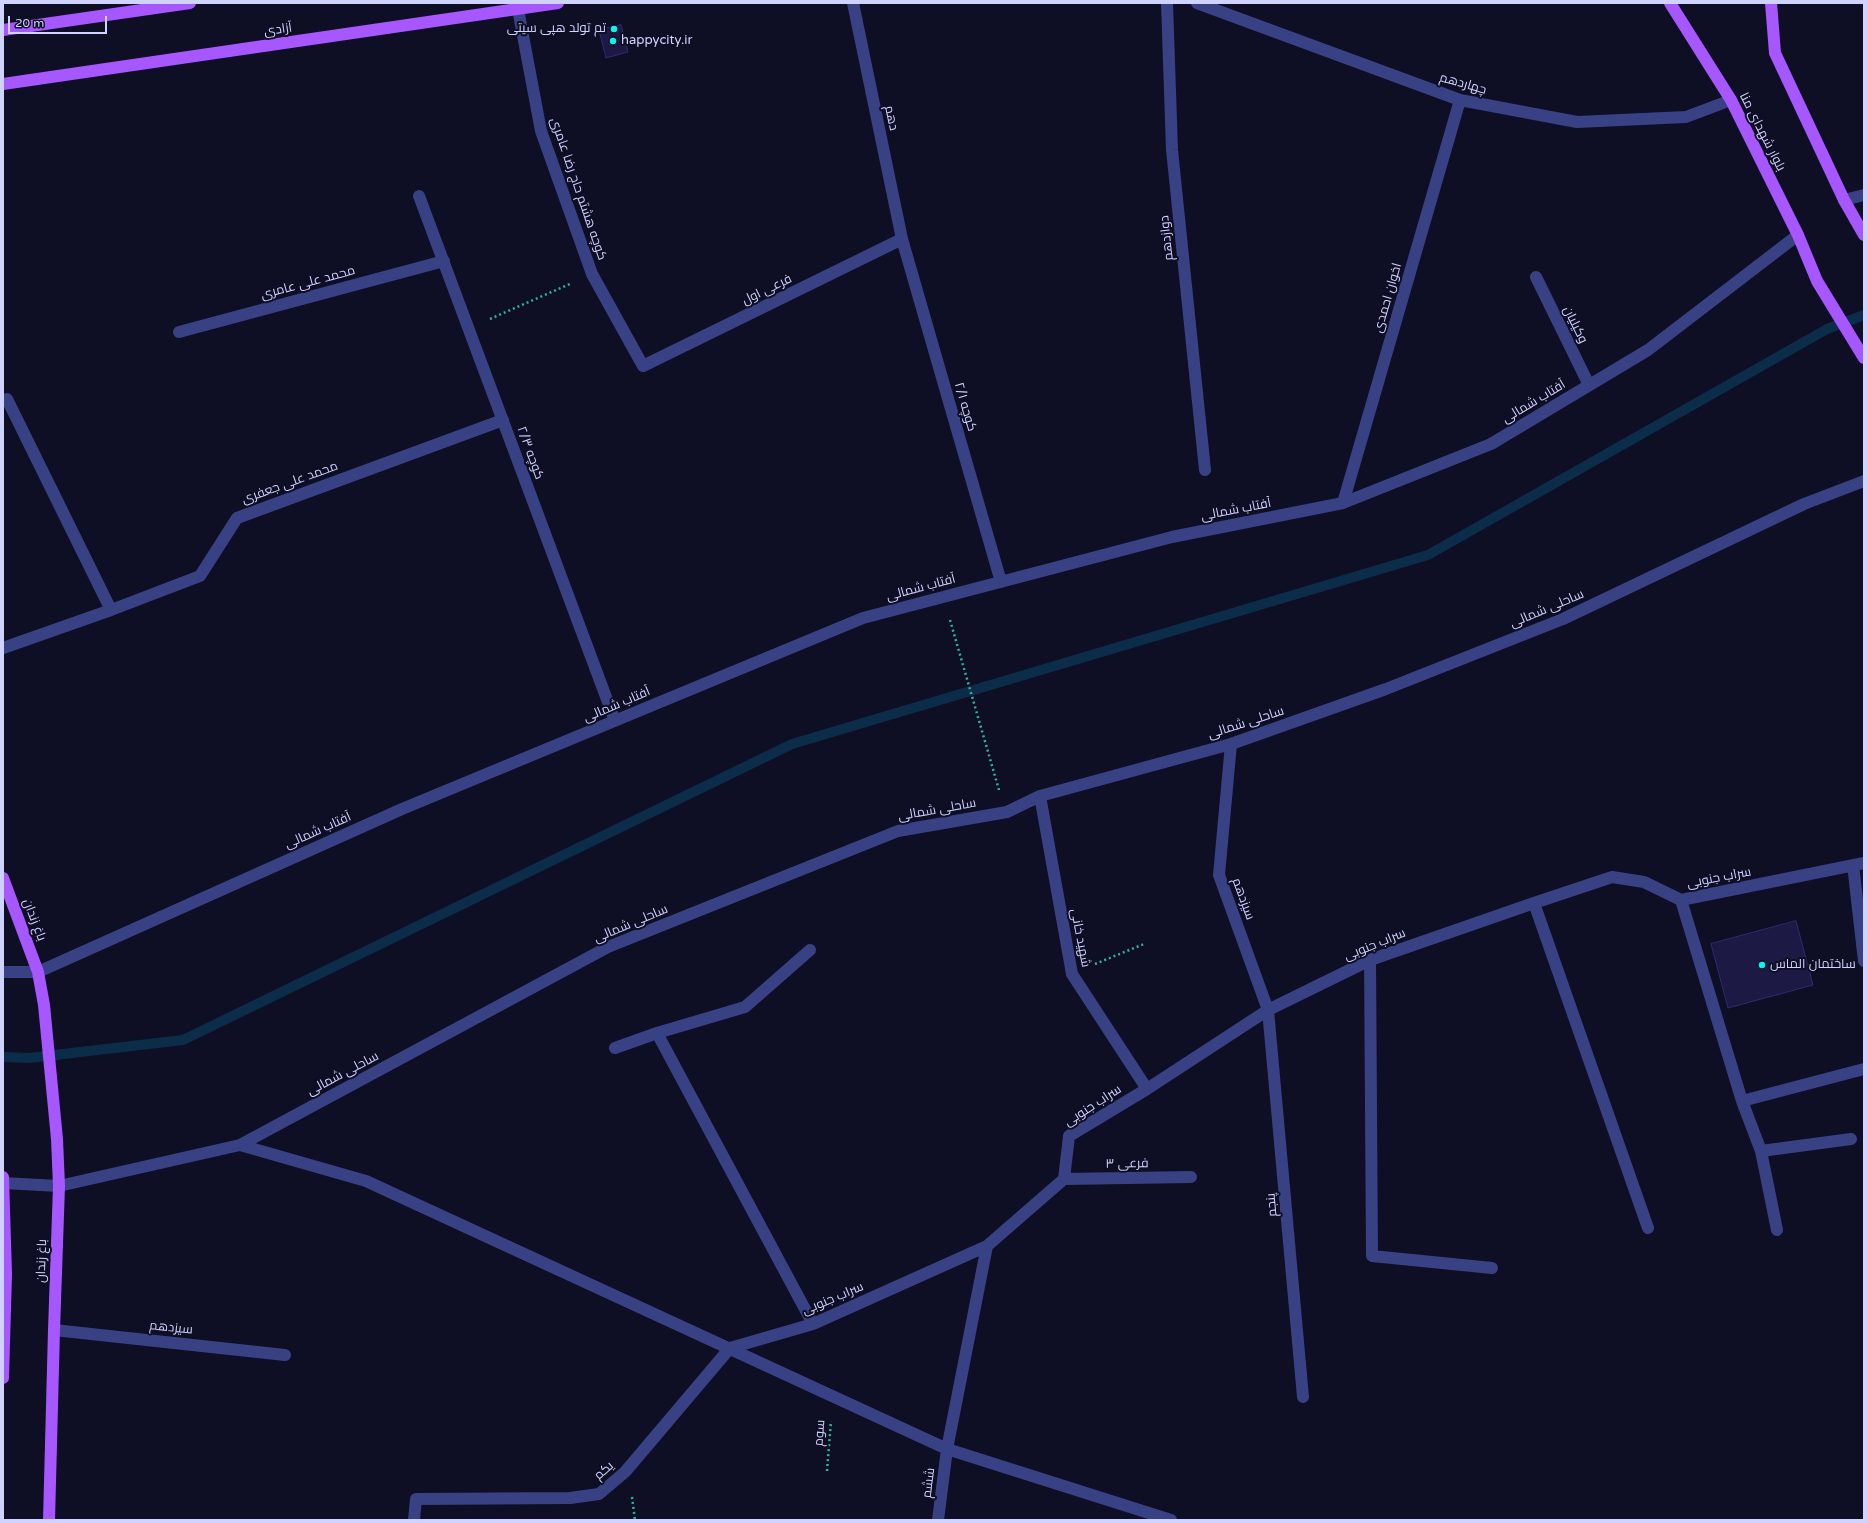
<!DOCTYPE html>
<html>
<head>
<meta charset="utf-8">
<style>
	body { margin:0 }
	#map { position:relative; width:1867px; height:1523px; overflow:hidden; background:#0e0e24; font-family:"Varela Round",sans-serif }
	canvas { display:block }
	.frame { position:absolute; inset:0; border:4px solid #d0d2ff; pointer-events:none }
	.scale { position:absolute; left:8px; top:16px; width:99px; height:18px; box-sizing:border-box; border:2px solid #d0d2ff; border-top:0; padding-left:5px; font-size:12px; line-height:14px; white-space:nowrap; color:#d0d2ff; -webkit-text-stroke:3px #0e0e24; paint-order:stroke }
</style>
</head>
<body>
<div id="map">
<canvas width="1867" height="1523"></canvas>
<div class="frame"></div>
<div class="scale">20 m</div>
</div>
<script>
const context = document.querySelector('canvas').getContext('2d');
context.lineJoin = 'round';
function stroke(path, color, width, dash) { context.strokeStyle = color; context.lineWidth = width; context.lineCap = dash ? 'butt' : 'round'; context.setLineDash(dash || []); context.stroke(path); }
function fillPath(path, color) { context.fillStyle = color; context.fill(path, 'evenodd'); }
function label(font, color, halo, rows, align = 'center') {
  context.font = font + ' "Varela Round",Cairo,sans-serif'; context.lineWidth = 4; context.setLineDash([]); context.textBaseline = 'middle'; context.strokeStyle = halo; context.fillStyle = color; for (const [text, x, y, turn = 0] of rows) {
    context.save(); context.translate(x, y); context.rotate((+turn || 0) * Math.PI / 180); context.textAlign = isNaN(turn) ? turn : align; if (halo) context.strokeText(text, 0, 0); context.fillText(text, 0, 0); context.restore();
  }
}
stroke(new Path2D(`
	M3,1057L29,1058L183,1040L792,744L1428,555L1827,329L1864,315`), '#0c2d49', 10);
const building = new Path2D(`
	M621,25L628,52L606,58L599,30Z
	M1796,921L1813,985L1728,1008L1711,944Z`);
fillPath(building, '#1c1a45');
stroke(building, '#2e2b71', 1);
stroke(new Path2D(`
	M490,319L572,283
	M950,620L999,790
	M1095,964L1144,944
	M827,1471L831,1421
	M632,1497L635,1520`), '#2db698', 2.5, [2, 3]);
stroke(new Path2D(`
	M853,3L902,239L1001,582
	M1167,3L1172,150L1205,470
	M1197,3L1460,100L1577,122L1686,117L1731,100
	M518,9L541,131L592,274L643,366L902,239
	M419,196L615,721
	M1844,200L1864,195
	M1536,277L1589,385
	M179,332L444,261
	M7,399L111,610L200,576L237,518L503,420
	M1343,503L1460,100
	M3,648L111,610
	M1231,744L1219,875L1268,1010L1303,1397
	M1040,796L1072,974L1147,1089
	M1853,865L1864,961
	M1681,900L1742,1101L1761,1151L1777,1230
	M1534,903L1648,1228
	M1370,960L1372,1256L1492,1268
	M3,972H38L402,809L863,618L1172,537L1343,503L1491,444L1648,350L1798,235
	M657,1033L813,1324
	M615,1048L657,1033L745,1007L810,950
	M1742,1101L1864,1069
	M240,1145L366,1181L947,1449L1171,1520
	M1761,1151L1851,1139
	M1064,1179L1191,1177
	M3,1183L59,1186L240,1145L608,947L898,831L1007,812L1040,796L1231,744L1386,689L1563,619L1804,504L1864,481
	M54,1330L285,1355
	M414,1520L416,1499L570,1498L599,1494L625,1472L730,1348L813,1324L987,1246
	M938,1520L947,1449L987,1246L1064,1179L1069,1136L1147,1089L1268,1010L1370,960L1534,903L1612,877L1644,882L1681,900L1864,863`), '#384183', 12);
stroke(new Path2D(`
	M1670,3L1731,100L1798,235L1817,281L1864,358
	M1771,3L1775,53L1844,200L1864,235
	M3,30L190,3
	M3,84L558,3
	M3,878L38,972L44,1005L57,1139L59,1186L54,1330L49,1520
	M3,1177L6,1274L3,1378`), '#a657ff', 12);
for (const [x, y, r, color] of [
	[614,29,4,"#00fbed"],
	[613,41,4,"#00fbed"],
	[1762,965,4,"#00fbed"]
]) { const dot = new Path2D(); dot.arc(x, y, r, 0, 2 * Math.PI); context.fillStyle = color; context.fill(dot); stroke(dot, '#0e0e24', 1.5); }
label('13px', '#d0d2ff', '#0e0e24', [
	["تم تولد هپی سیتی",606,29,"right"],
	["happycity.ir",621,41],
	["ساختمان الماس",1770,965]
], 'left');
label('13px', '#d0d2ff', '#0e0e24', [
	["آزادی",278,30,-8],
	["چهاردهم",1463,84,16],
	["دهم",891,118,78],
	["بلوار شهدای منا",1762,132,63],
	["کوچه هشتم حاج رضا عامری",578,189,71],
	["دوازدهم",1167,238,-96],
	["محمد علی عامری",308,283,-15],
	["فرعی اول",767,290,-26],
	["اخوان احمدی",1388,298,-74],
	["وکیلیان",1575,325,64],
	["آفتاب شمالی",1534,402,-31],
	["کوچه ۲/۱",965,407,74],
	["کوچه ۲/۳",530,453,70],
	["محمد علی جعفری",290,483,-20],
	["آفتاب شمالی",1236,510,-11],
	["آفتاب شمالی",921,588,-15],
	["ساحلی شمالی",1547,609,-23],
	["آفتاب شمالی",617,705,-23],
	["ساحلی شمالی",1246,723,-18],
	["ساحلی شمالی",937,810,-10],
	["آفتاب شمالی",318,831,-24],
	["سراب جنوبی",1719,878,-11],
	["سیزدهم",1243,899,70],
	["باغ زندان",34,920,69],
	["ساحلی شمالی",631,924,-23],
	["شهید خانی",1080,938,79],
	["سراب جنوبی",1375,945,-22],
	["ساحلی شمالی",343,1074,-28],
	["سراب جنوبی",1093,1106,-33],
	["فرعی ۳",1127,1164,-1],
	["پنجم",1272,1205,-95],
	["باغ زندان",42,1261,-88],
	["سراب جنوبی",833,1299,-23],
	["سیزدهم",171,1328,6],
	["سوم",820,1433,-85],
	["یکم",604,1471,-41],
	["ششم",929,1483,-83]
]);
</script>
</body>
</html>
